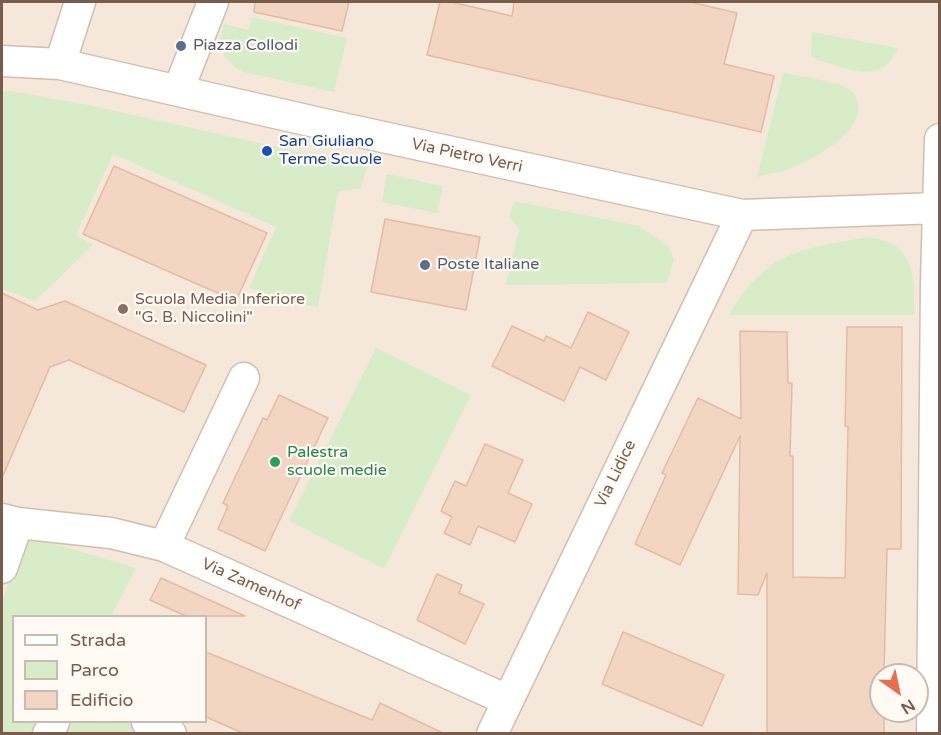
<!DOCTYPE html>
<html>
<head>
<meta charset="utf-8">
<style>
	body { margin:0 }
	#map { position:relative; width:941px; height:735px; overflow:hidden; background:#fdf6ec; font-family:"Varela Round",sans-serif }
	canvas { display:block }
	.frame { position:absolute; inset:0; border:3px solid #7a5c4d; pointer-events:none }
	.legend { position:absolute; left:12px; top:615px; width:195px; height:108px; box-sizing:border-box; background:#fffaf3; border:2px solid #cabbb1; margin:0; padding:8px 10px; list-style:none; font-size:18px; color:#7a5c4d }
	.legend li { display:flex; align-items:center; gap:12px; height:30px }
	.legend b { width:30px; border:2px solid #cabbb1 }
	.north { position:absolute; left:869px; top:663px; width:60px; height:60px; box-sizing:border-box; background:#fffaf3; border:2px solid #cabbb1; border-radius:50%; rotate:147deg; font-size:16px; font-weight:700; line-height:24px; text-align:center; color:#7a5c4d }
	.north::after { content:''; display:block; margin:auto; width:21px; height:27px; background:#e76f51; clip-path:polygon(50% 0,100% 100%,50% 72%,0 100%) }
</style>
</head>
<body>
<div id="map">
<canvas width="941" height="735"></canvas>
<div class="frame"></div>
<ul class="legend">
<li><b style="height:8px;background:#fff"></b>Strada</li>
<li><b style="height:16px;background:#d8ecc9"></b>Parco</li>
<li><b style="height:16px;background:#f3d5c3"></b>Edificio</li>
</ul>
<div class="north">N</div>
</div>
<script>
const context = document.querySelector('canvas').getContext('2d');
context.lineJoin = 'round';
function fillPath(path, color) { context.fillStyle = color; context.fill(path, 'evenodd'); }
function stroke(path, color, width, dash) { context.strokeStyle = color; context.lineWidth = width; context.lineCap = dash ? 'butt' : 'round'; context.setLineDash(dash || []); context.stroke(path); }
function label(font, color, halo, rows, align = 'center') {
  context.font = font + ' "Varela Round",sans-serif'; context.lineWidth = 4.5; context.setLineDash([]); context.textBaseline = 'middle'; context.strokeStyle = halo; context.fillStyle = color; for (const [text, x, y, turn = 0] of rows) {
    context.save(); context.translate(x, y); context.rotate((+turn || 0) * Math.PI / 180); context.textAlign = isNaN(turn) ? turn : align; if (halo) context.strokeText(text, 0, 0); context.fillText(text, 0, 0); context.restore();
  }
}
fillPath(new Path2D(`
	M2,2H939V733H2ZM14,616H206V722H14ZM881,675H917V711H881Z`), '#f5e8da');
fillPath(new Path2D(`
	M252,17L347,38L334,92L244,72C224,63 215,45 224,24L248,30Z
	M812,32L898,48C880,87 850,68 817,60L811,56Z
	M783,73C796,76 841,82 849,89C856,94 858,100 858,109C857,138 804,165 779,172C772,174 764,175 757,177Z
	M10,91L88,105L367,167L361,188L338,192L318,307L295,303L249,288L276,227L113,154L76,235L93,245L35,301L2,289V92Z
	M387,174L443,186L437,213L382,202Z
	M514,201L639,226L669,247L674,259L667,283L506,285L519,229L509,217Z
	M868,237C874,238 881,239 886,241C917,252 914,289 914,315H729C766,251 801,249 868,237Z
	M376,348L471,395L384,569L289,521Z
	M25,535L136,568L111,616H14V722H48L42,733H2V602Z
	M54,722H147L171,734H48Z`), '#d8ecc9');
const building = new Path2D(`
	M255,2H349L342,31L254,12Z
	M440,2H451L512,16L514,2H690L737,13L724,64L774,76L761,132L427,55Z
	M114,166L267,233L236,301L83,234Z
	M385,219L480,237L466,310L371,292Z
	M2,293L38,310L65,301L206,365L184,412L69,360L50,367L2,478Z
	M588,312L629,332L606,380L580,367L564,401L492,366L512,326L544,341L546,336L571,348Z
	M847,327H902L901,549H887L884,675H881V711H884V734H767V573L758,595L738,594L740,436L680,565L635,544L666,475L662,473L698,398L741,419L740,331L787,332L788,383H792L790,456H793V577L845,578L848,426H845Z
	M279,395L328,418L265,551L218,529L228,506L223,503L263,418L267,420Z
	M485,444L523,460L508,493L532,504L515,542L478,526L470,545L444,533L452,517L441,511L455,481L466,486Z
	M437,574L462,585L459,593L484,604L465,644L417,620Z
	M161,578L245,616H186L150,600Z
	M623,632L724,675L702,726L602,684Z
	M206,652L372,720L380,703L445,734H245L206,717Z`);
fillPath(building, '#f3d5c3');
stroke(building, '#e6bba3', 1.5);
const street = new Path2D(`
	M2,61L60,64L337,127L742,215L937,208
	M60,64L80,2
	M178,91L213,2
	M244,378L164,546L507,700
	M2,519L18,523L111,533L164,546
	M2,568L18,523
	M147,722L171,734
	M48,734L54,722
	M492,734L742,215
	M932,734L936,282L940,139`);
stroke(street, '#d1beb0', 33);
stroke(street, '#fff', 30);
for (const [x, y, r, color] of [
	[181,46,6,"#5c6f8a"],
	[267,151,6,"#1a4fb4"],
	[425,265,6,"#5c6f8a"],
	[123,309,6,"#8d6e63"],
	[275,462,6,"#2e9e5b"]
]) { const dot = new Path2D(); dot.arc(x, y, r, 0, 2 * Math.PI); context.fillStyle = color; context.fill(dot); stroke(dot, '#fffaf3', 2); }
label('16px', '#4e5e75', '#fffaf3', [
	["Piazza Collodi",193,46],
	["Poste Italiane",437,265]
], 'left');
label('16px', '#164399', '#fffaf3', [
	["San Giuliano",279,142],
	["Terme Scuole",279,160]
], 'left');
label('16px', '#7a5c4d', '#fffaf3', [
	["Via Pietro Verri",467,156,12],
	["Via Lidice",616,474,-64],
	["Via Zamenhof",251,585,24]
]);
label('16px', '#785e54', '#fffaf3', [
	["Scuola Media Inferiore",135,300],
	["\"G. B. Niccolini\"",135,318]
], 'left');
label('16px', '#27864d', '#fffaf3', [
	["Palestra",287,453],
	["scuole medie",287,471]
], 'left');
</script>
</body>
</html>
